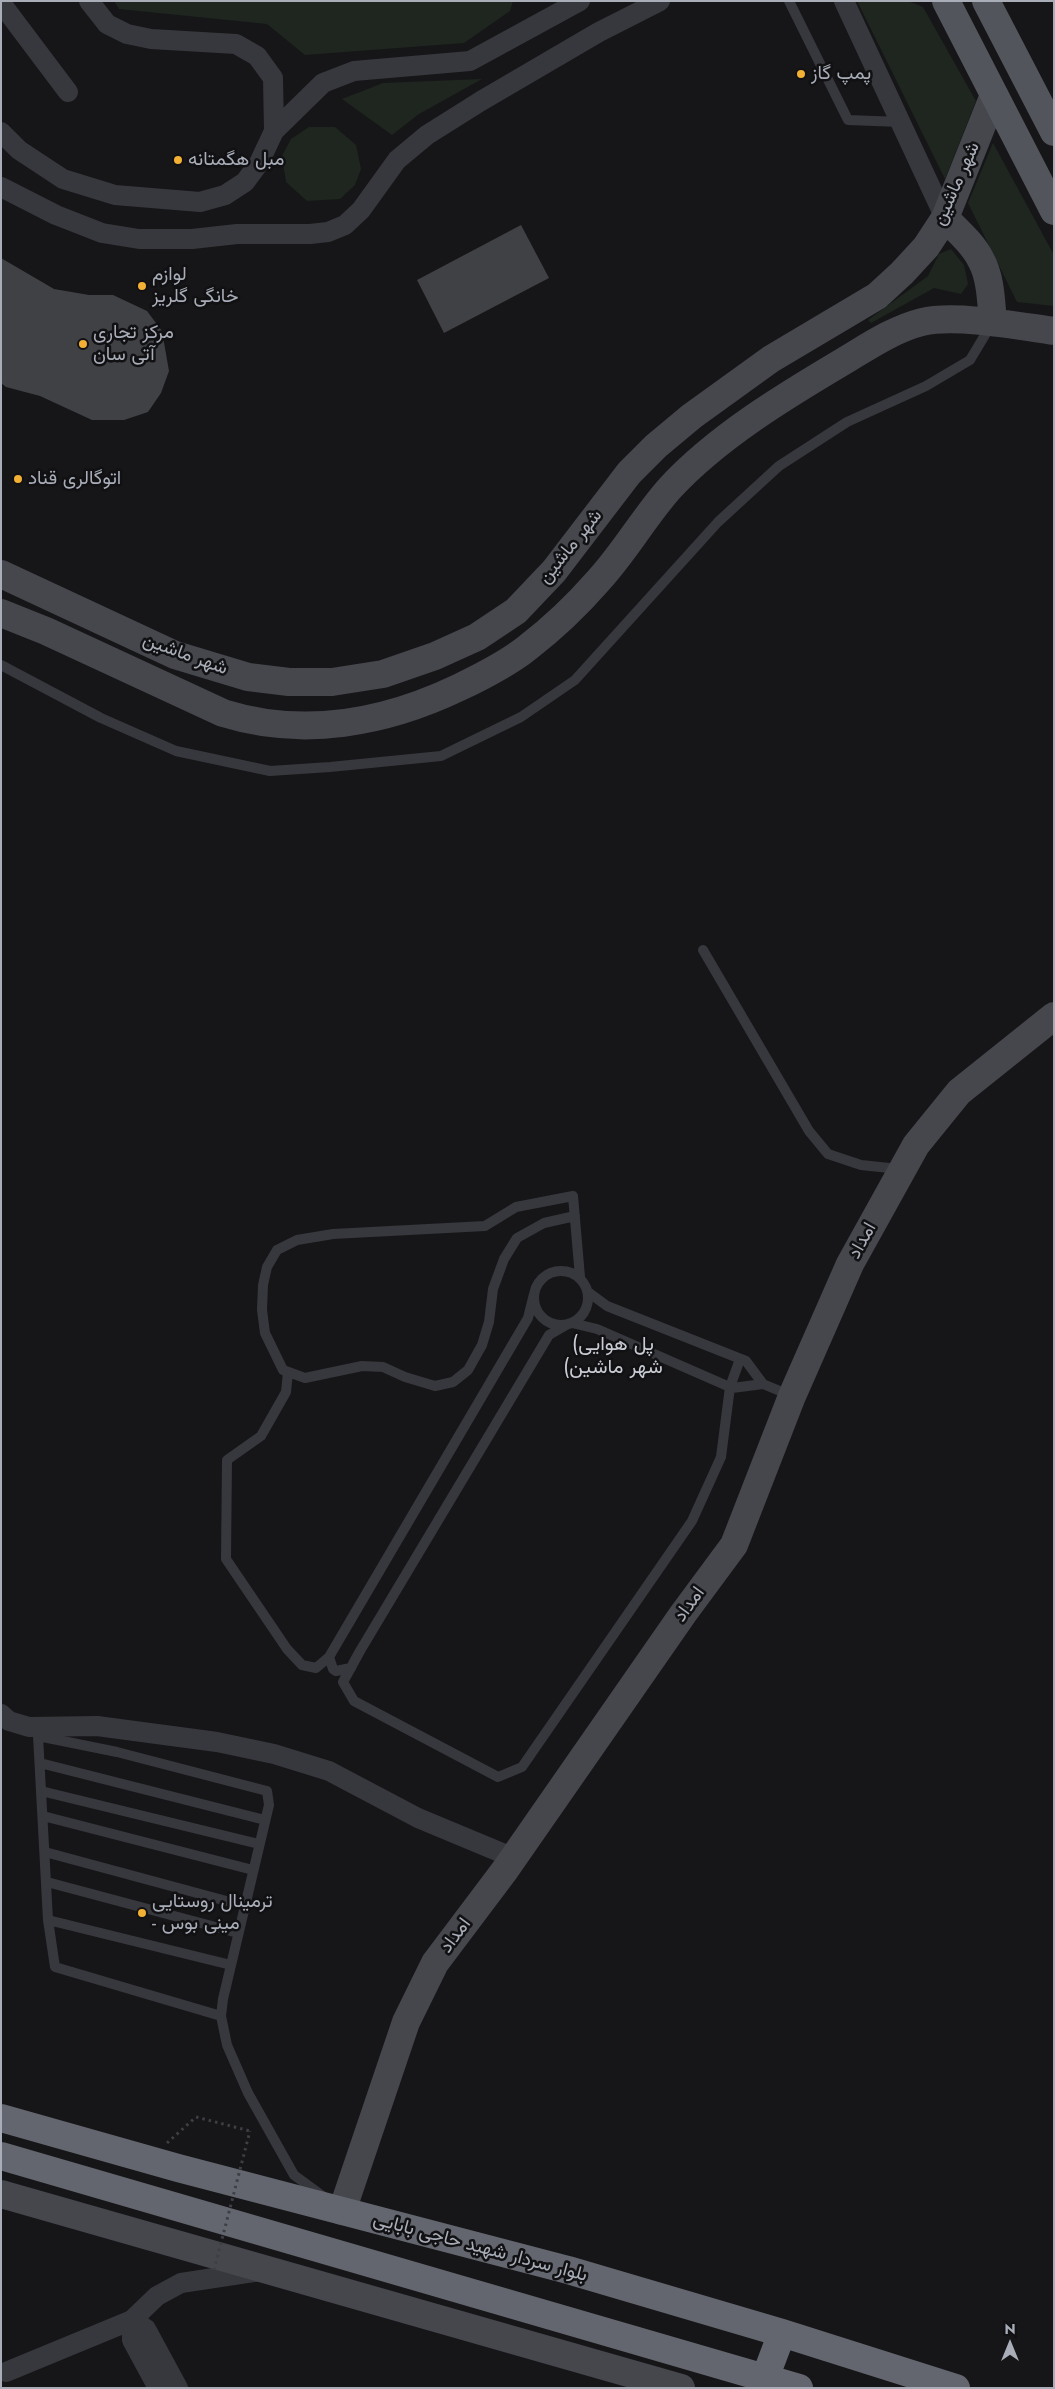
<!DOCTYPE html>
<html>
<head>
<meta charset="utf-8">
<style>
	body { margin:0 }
	#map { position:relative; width:1055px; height:2389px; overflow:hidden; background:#161618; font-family:Jost,sans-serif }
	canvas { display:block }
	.frame { position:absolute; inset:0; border:2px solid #a8adb8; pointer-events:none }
	.north { position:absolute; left:985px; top:2319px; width:50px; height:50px; -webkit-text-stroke:4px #111113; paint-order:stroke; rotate:0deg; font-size:14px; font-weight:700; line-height:20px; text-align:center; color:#a8adb8 }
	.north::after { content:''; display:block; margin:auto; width:18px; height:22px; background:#a8adb8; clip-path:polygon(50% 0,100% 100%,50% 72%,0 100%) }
</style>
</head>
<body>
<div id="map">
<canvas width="1055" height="2389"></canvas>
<div class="frame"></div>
<div class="north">N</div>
</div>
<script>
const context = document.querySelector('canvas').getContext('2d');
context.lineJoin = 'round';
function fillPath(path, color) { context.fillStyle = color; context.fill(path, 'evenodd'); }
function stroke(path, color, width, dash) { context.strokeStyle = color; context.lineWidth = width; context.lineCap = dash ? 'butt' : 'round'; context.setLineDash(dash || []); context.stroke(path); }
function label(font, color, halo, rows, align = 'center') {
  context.font = font + ' Jost,Vazirmatn,sans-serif'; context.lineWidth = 5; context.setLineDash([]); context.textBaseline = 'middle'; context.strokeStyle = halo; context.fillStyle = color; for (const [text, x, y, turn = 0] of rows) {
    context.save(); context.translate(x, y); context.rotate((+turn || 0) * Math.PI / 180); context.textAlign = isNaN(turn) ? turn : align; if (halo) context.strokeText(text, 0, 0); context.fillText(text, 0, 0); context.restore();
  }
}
fillPath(new Path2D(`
	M114,1H513L510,11L464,43L305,55L267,24L119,9Z
	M857,1H908L923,7L976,101L945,179Z
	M482,79L419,114L392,135L342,99L383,83Z
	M309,127H335L356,145L361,169L355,185L340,199L307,201L286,182L282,156L291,139Z
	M993,143L1054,255V306L1017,302L968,203Z
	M951,249L964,265L968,284L961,294L934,288L871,323L868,320L928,276L939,254Z`), '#1e261f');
fillPath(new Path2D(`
	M521,225L549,278L444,333L417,280Z
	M1,258L54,289L89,295H113L147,311L162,331L169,371L161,393L148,412L124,420H92L40,396L6,387L1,383Z`), '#404145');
stroke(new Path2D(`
	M167,2143L196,2117L250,2131`), '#3d3f44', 3, [2.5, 4]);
stroke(new Path2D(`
	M789,1L848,120L901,122
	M1,665L101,718L176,751L270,771L330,767L441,756L521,717L575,680L718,522L779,466L847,422L926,386L970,360L991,325
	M703,950L809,1131L828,1154L861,1165L899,1169
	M575,1216L544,1223L517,1238L504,1259L493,1289L489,1322L482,1345L468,1370L453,1382L435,1386L405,1377L383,1367L362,1366L305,1378L283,1370L265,1333L262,1310L263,1285L267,1267L277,1250L297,1240L333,1234L485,1226L516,1207L573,1196L580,1277
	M534 1298a27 27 0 1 1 54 0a27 27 0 1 1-54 0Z
	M572,1323L597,1329L732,1388L763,1384L746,1361L607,1306L588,1292
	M568,1324L549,1335L360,1651L343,1682L354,1701L498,1777L522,1767L692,1521L721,1457L730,1387L740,1359
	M288,1372L286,1392L261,1436L227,1460L226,1559L287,1649L302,1665L316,1668L329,1657L528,1318L534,1294
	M763,1384L792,1396
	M329,1657L333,1669L336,1671L351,1668
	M40,1763L265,1820
	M41,1791L259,1844
	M43,1816L253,1870
	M45,1852L245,1906
	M47,1882L238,1933
	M48,1920L231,1965
	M221,2016L55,1967L48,1920L38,1736L117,1752L267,1791L269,1805L223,1999L221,2016L227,2045L248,2093L294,2175L324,2197`), '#37383d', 10);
stroke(new Path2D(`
	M89,1L107,24L127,34L151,39L236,44L257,56L273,78L274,131
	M844,1L945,218
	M1,3L68,92
	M1,132L19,150L63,179L115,195L200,202L225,195L245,182L259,163L274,131L323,83L354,71L470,61L580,1
	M1,187L56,215L102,233L139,239H192L237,234H310L328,232L345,225L361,210L397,160L427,135L481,101L599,32L660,1
	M1,1714L9,1721L29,1727L97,1726L217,1742L274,1754L329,1771L418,1818L514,1858
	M132,2320L146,2329L178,2388
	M132,2320V2340L158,2388
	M6,2372L132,2320L157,2296L181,2283L260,2271`), '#37383d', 20);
stroke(new Path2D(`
	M945,218C958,231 973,244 981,260C991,278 991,302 993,322
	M1,574L175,655L248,677L289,682H332L383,674L435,656L477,637L516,611L554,571L629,473L656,446L692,416L771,359L877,296L902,273L926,247L945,218L994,95
	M1,613L46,631L223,713C303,738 385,723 460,687C483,676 507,664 527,648C553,628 577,605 598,581C625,552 644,517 670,488C717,437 785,396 844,361C869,346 894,329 922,322C956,314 1019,326 1054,331
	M1,2194L681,2388
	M342,2211L406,2022L435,1963L505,1870L683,1614L734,1545L792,1396L850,1264L916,1145L959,1092L1054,1016`), '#45474d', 28);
stroke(new Path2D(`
	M946,1L1054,211
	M986,1L1054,132`), '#53555c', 28);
stroke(new Path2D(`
	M1,2118L178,2168L568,2270L782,2333L956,2388
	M1,2156L799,2388
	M765,2378L782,2333`), '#63666e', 28);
stroke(new Path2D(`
	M214,2270L250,2131`), '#3d3f44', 3, [2.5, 4]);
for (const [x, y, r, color] of [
	[801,74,5,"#f2b134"],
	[178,160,5,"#f2b134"],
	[142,286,5,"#f2b134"],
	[83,344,5,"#f2b134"],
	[18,479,5,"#f2b134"],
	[142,1913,5,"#f2b134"]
]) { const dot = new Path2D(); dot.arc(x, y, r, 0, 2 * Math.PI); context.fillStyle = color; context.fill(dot); stroke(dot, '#111113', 2); }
label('19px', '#a8adb8', '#111113', [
	["پمپ گاز",811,74],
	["مبل هگمتانه",188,160],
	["لوازم",152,275],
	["خانگی گلریز",152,297],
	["مرکز تجاری",93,333],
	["آتی سان",93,355],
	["اتوگالری قناد",28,479],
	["ترمینال روستایی",152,1902],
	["- مینی بوس",152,1924]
], 'left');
label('19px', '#a8adb8', '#111113', [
	["شهر ماشین",957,184,-66],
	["شهر ماشین",571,547,-51],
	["شهر ماشین",185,655,20],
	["امداد",863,1241,-61],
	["امداد",690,1605,-54],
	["امداد",456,1936,-53],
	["بلوار سردار شهید حاجی بابایی",480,2248,15]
]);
label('20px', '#c9ccd4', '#111113', [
	["(پل هوایی",613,1345],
	["(شهر ماشین",613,1368]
]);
</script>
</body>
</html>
